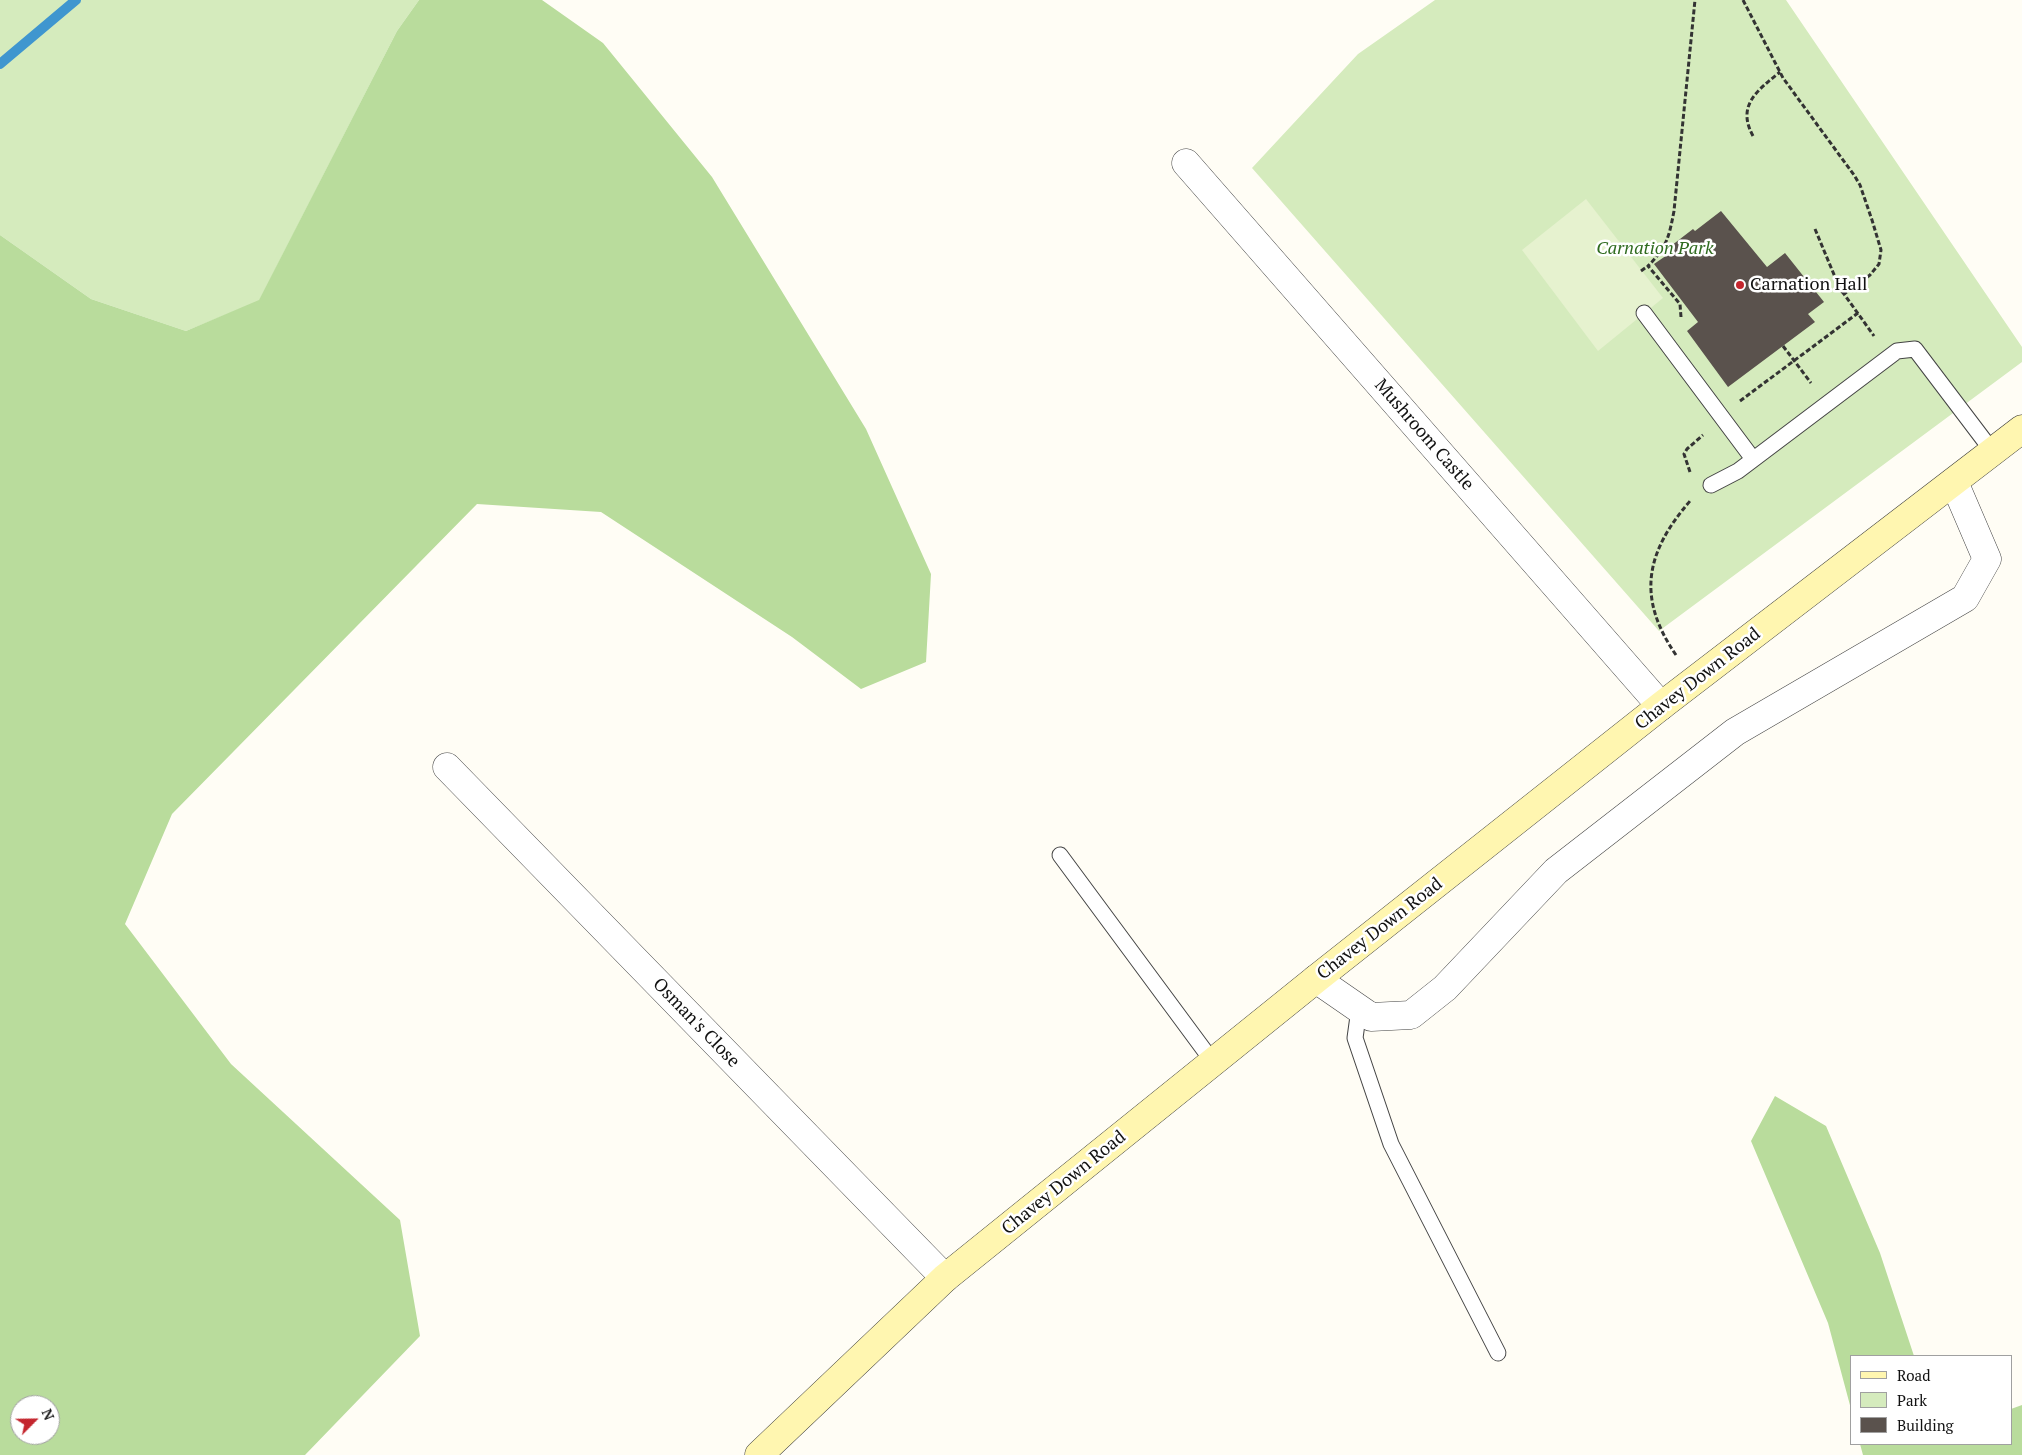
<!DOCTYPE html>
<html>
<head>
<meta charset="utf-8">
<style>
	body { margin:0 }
	#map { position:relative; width:2022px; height:1455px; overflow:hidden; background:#fffdf5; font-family:"PT Serif",serif }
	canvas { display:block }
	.legend { position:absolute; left:1850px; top:1355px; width:162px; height:90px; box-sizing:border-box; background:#fff; border:1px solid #a0a0a0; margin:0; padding:6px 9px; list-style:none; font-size:15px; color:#111 }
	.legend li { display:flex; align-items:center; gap:10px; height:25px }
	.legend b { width:25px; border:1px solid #a0a0a0 }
	.north { position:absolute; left:10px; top:1395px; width:50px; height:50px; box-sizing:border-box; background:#fff; border:1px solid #a0a0a0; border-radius:50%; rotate:67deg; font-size:14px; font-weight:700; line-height:20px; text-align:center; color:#111 }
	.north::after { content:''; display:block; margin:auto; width:18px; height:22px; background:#c4262e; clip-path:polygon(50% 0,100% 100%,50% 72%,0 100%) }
</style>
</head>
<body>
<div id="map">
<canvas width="2022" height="1455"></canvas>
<ul class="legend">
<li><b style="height:6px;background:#fff6b0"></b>Road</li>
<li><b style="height:14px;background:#d5ebbd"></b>Park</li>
<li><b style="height:14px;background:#5a524d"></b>Building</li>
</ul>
<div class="north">N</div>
</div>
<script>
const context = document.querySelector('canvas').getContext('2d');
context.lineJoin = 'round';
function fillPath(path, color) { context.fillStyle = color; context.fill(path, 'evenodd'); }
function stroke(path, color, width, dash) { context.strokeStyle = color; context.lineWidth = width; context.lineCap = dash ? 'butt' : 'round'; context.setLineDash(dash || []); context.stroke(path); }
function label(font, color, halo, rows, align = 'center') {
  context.font = font + ' "PT Serif",serif'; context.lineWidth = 5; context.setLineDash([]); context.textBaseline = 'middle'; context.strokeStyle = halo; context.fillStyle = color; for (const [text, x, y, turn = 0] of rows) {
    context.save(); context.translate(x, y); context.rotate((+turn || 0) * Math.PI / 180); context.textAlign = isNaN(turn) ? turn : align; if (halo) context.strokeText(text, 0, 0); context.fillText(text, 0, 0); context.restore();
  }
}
fillPath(new Path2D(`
	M0,0H419L397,31L259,301L186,331L91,299L0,235Z
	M1435,0H1786L2022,347V362L1659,631L1252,168L1358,54Z`), '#d5ebbd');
fillPath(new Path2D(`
	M419,0H542L603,43L712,177L866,429L931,574L926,662L861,689L792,637L601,512L477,504L172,814L125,924L231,1064L400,1220L420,1336L305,1455H0V235L91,299L186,331L259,300L397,31ZM20,1405H50V1435H20Z
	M1775,1096L1826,1126L1880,1253L1914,1356H1851V1409L1828,1323L1751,1141Z
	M2022,1405V1455H1863L1860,1444H2011V1409Z`), '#b9dc9c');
fillPath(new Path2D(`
	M1586,199L1663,298L1598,351L1522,250Z`), '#e6f2cf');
stroke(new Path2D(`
	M0,64L76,0`), '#3f96cf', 10);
fillPath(new Path2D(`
	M1721,211L1767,267L1785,253L1824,302L1808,314L1815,322L1728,387L1687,331L1698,322L1654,264L1670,253L1667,249L1693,229L1695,231Z`), '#5a524d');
const service = new Path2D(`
	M1644,313L1753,459
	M1711,485L1738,471L1897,351L1915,349L1993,452
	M1060,855L1213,1062
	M1359,1009L1355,1038L1391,1144L1498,1353`);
const minor = new Path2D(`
	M1186,163L1661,706
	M447,767L945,1278
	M1316,979L1371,1017L1411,1015L1445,988L1556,871L1735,732L1965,598L1987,559L1954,482`);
const secondary = new Path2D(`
	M759,1455L945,1278L1316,979L1661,706L2022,429`);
stroke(service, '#444', 17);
stroke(minor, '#444', 29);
stroke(secondary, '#333', 29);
stroke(new Path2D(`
	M1743,0L1783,78L1854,175L1860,185L1872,220L1881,250L1879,264L1870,275L1844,294L1874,336
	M1753,136C1736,105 1758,90 1780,72
	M1815,229L1840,289L1844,294
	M1641,271L1648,266
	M1681,317L1680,304L1648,266C1667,247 1669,237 1674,211L1695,0
	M1783,346L1811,383
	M1740,401L1858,313
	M1690,472L1684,454L1687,449L1703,435
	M1676,655C1636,597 1646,552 1690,501`), '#333', 3, [5, 2.5]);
stroke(service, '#fff', 15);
stroke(minor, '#fff', 28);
stroke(secondary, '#fff6b0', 28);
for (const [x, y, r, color] of [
	[1740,285,5,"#c4262e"]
]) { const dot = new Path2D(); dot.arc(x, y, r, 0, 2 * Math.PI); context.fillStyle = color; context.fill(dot); stroke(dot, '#fff', 2); }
label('italic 18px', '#2f6b1f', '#fff', [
	["Carnation Park",1655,249]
]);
label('18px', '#111', '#fff', [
	["Carnation Hall",1750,285]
], 'left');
label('18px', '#111', '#fff', [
	["Mushroom Castle",1424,435,49],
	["Chavey Down Road",1698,679,-38],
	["Chavey Down Road",1380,929,-38],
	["Osman's Close",696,1023,46],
	["Chavey Down Road",1064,1183,-39]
]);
</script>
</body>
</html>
